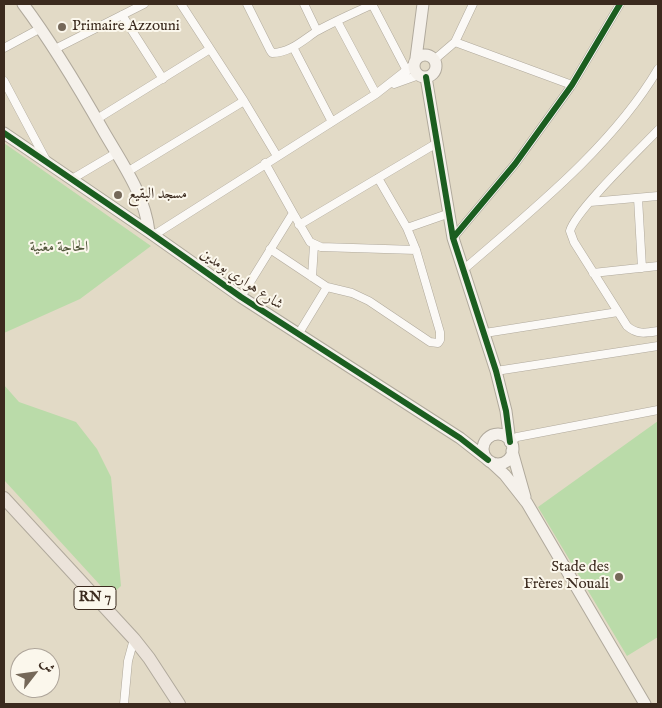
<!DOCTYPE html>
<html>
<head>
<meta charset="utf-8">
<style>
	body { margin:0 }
	#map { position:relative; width:662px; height:708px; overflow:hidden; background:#e2dac6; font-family:"IM FELL English",Amiri,serif }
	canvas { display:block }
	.frame { position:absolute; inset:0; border:5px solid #3b2a1e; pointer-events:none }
	.north { position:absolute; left:10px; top:648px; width:50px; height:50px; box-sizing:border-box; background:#fbf7ec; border:1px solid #aea59a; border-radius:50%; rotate:60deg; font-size:14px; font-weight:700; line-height:20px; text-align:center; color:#3b2a1e }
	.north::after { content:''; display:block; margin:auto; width:18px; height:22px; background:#756859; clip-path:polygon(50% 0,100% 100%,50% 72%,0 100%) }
</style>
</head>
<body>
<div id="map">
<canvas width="662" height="708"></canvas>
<div class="frame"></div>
<div class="north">ش</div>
</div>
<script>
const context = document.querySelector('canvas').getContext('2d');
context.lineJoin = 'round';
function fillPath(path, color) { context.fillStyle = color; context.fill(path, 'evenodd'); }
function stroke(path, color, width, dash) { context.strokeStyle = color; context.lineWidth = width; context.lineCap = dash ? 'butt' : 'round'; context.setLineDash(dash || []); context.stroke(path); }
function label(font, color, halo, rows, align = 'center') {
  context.font = font + ' "IM FELL English",Amiri,serif'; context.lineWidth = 4; context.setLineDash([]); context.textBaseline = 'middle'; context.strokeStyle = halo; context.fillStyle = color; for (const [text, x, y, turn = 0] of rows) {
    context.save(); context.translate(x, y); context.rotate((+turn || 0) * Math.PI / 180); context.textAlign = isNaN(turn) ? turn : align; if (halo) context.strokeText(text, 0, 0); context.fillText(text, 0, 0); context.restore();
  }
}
fillPath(new Path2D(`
	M4,143L151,246L80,299L4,333Z
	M4,385L19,402L76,422L97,449L111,477L121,586L110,596L4,480Z
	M658,421V637L627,656L538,507Z`), '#badba9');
const street = new Path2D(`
	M181,4L244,101L277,156
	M247,4L270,50L272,53C290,53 303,40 317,31C335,21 354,13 373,4
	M304,4L317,31
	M372,4L407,71
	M122,15L163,79
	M337,21L376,94
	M455,42L572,85
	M293,47L332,122
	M4,48L41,28
	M55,49L144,4
	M434,60L455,42L473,4
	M4,81L46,160
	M394,84L419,75
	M97,119L210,49
	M658,130C641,148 575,211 570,231L574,242L627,326C637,335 646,333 658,331
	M127,172L244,101
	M72,179L116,153
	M638,198L642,268
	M590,202L658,196
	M293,213L310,242L321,247L416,250
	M299,225L437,143
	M407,228L450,213
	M154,235L376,94L413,65
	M453,238L515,164L572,85L620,4
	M270,249L327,287L352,293L369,301L430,342L438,343L440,340V332L416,250L407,228L378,178
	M463,270C531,211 612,147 658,69
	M593,273L658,266
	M312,277L314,245
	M241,297L293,213L265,163
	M299,333L327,287
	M485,333L618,312
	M496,371L658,346
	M510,442L517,437L658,410
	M124,704L128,661L134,639`);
const secondary = new Path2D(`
	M23,4C53,44 79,88 104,132C122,163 145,195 149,232
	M414 66a11 11 0 1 1 22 0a11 11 0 1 1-22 0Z
	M416,58L423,4
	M426,77L453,238L496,371L506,411L510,442
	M4,133L149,232L241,297L460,438L488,460
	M483 449a15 15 0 1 1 30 0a15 15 0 1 1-30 0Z
	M512,451L525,497
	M491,462L505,475L527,503L645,704`);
const primary = new Path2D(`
	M4,498L134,639L149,658L179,704`);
stroke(street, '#b0a99c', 9);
stroke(secondary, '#b0a99c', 13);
stroke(primary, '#b0a99c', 14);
stroke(street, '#fbf9f6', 8);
stroke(secondary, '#f5f1eb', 11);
stroke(primary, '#ebe3da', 12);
stroke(new Path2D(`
	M426,77L453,238L496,371L506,411L510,442
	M4,133L149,232L241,297L460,438L488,460
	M453,238L515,164L572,85L620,4`), '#1b5e20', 6);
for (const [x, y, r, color] of [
	[62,27,5,"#756859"],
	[118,195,5,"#756859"],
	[619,577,5,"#756859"]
]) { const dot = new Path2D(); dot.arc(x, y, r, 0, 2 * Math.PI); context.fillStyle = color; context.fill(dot); stroke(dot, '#fbf7ec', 2); }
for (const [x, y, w] of [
	[95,598,42]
]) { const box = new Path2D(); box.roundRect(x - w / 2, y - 11.5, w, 23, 4); context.fillStyle = '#fbf7ec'; context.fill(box); stroke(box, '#3b2a1e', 1); }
label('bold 14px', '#3b2a1e', null, [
	["RN 7",95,598]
]);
label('15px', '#3b2a1e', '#fbf7ec', [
	["Primaire Azzouni",72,27],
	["مسجد البقيع",128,195],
	["Stade des",609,568,"right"],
	["Frères Nouali",609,585,"right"]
], 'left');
label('15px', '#52563b', '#fbf7ec', [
	["الحاجة مغنية",59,248]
]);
label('15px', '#3b2a1e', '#fbf7ec', [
	["شارع هواري بومدين",241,280,34]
]);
</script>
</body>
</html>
